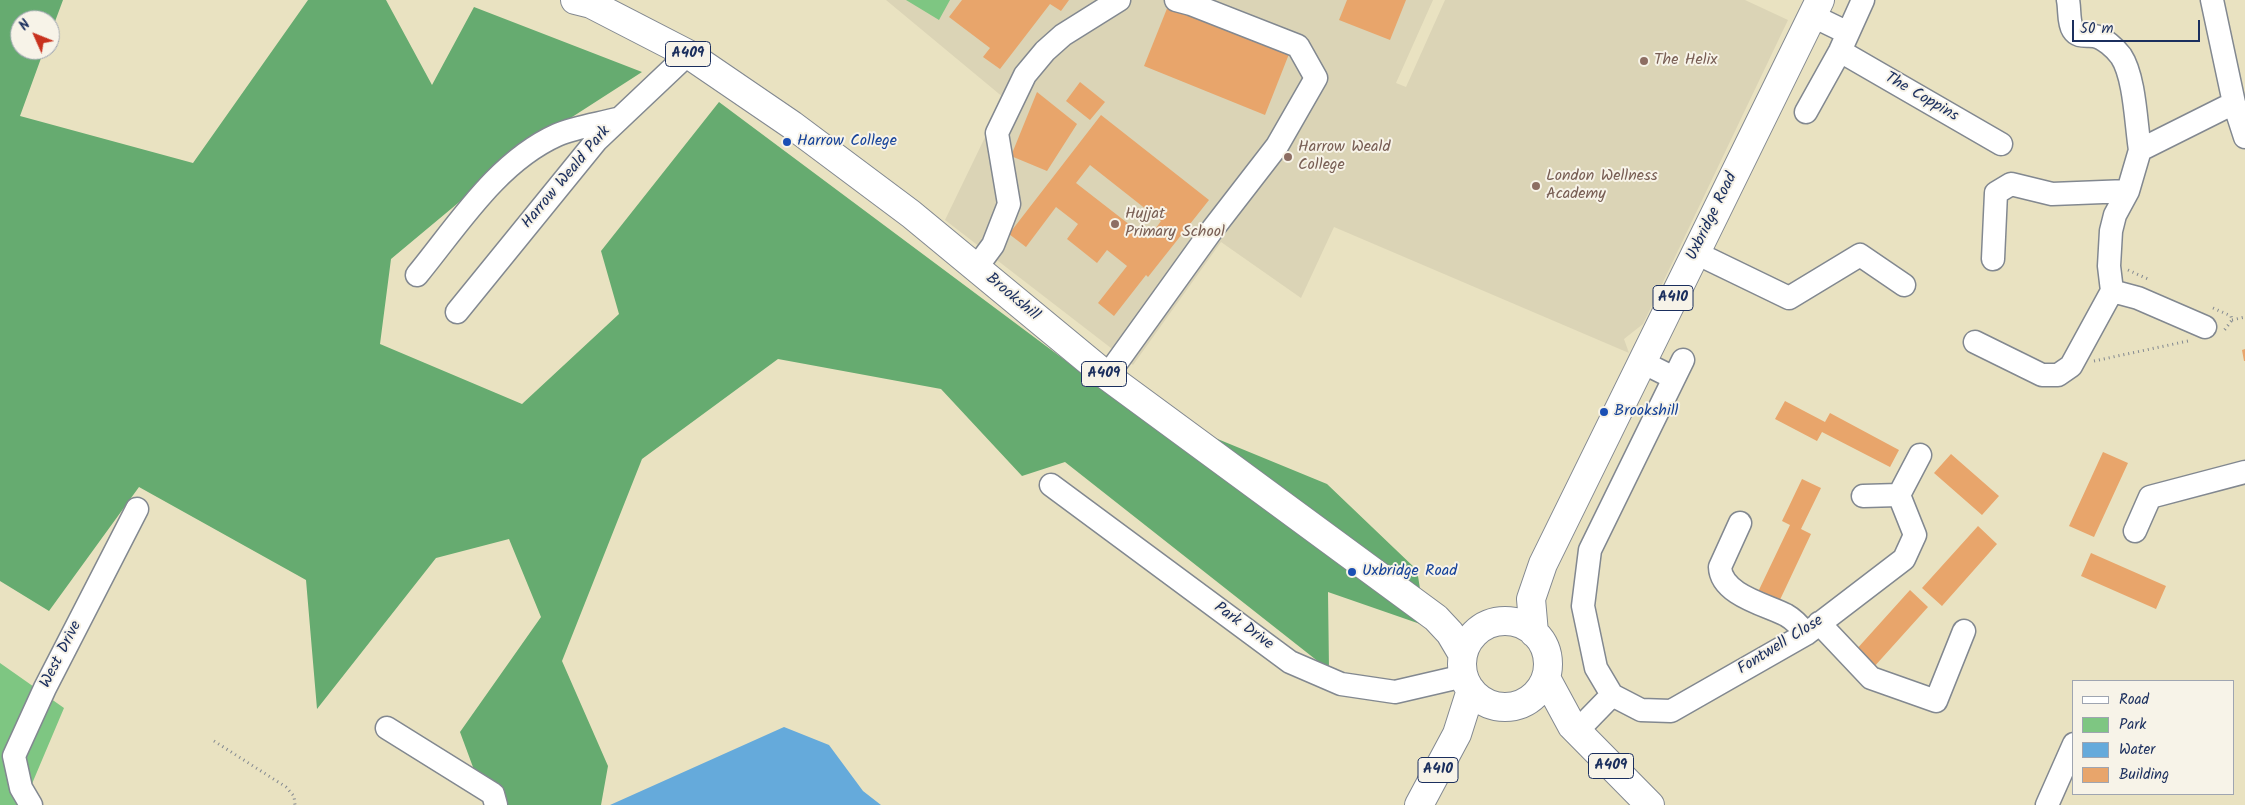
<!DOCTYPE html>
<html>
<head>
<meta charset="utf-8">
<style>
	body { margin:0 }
	#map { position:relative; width:2245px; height:805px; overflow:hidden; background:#e9e2c1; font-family:Kalam,sans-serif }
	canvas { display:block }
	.legend { position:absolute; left:2072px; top:680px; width:162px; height:115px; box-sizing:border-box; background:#f7f3e8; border:1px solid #9fa5b1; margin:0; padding:6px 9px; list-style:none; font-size:15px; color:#1b2f5e }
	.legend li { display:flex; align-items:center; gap:10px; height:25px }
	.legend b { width:25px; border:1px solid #9fa5b1 }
	.north { position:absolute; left:10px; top:10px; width:50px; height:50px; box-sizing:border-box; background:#f7f3e8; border:1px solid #9fa5b1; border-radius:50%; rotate:314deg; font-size:14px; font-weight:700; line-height:20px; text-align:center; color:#1b2f5e }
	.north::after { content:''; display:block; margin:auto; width:18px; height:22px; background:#c8321e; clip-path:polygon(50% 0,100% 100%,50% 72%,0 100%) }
	.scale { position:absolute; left:2072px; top:20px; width:128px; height:22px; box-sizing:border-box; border:2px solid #1b2f5e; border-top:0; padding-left:6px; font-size:15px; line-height:18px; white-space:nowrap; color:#1b2f5e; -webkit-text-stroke:4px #f7f3e8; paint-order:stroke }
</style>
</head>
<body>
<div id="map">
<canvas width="2245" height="805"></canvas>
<ul class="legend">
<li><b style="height:6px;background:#fff"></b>Road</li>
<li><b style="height:14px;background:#7ec682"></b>Park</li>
<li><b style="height:14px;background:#65aadb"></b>Water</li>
<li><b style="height:14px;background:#e8a56b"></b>Building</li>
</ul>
<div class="north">N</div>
<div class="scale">50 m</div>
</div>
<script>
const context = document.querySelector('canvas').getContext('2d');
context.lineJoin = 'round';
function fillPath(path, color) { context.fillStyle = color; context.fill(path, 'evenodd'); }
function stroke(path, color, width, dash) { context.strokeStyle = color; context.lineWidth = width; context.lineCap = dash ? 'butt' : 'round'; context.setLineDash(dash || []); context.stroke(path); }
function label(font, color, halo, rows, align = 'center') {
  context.font = font + ' Kalam,sans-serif'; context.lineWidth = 4; context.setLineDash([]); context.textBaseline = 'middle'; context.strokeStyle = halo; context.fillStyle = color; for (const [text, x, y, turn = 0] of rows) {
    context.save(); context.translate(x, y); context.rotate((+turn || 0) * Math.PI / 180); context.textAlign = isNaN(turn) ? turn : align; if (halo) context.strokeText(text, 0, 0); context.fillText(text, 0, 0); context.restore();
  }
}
fillPath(new Path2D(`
	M886,0H1433L1396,83L1406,87L1445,0H1745L1788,20L1643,324L1624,339L1629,353L1334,227L1301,298L1221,242L1133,365L945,220L1004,98Z`), '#dbd4b6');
fillPath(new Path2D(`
	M906,0H950L939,20Z
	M0,663L64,708L23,805H0Z`), '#7ec682');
fillPath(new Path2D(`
	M0,0H63L50,35V20H20V50H44L20,116L193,163L308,0H386L432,85L474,7L642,72L524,148L391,259L380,344L522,404L619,314L601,251L719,102L1113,396L1327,484L1417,570L1426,626L1328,592L1329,670L1065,462L1022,476L941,389L778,359L642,459L562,661L608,766L601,805H487L460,732L541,617L509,539L436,558L317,709L306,580L139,487L49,611L0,581Z`), '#66ab70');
fillPath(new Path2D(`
	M784,727L829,745L863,791L881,805H610Z`), '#65aadb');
fillPath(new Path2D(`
	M962,0H1069L1061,11L1050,4L1000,69L983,57L990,48L949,17Z
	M1347,0H1406L1390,40L1339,20Z
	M1168,6L1289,54L1265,115L1144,66Z
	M1080,82L1105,102L1090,120L1066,101Z
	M1037,92L1077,124L1047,171L1011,156Z
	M1101,115L1209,200L1148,277L1146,275L1114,316L1098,303L1127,266L1107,250L1097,263L1067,239L1078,224L1056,207L1026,247L1009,234ZM1090,165L1161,221L1148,239L1076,183Z
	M2245,349V361H2244L2242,350Z
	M1785,401L1825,422L1830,413L1899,450L1890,467L1822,432L1817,441L1775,419Z
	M2103,452L2128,463L2094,537L2069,526Z
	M1951,454L1999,496L1982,515L1934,473Z
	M1802,479L1821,488L1801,529L1811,534L1778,604L1757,594L1790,525L1782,521Z
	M1978,526L1997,544L1942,606L1922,588Z
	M2091,553L2166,586L2156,609L2081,576Z
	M1910,590L1928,607L1873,668L1855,651Z`), '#e8a56b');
const minor = new Path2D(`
	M2068,0C2070,9 2068,22 2073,30C2078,38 2086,35 2094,36C2103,37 2116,49 2121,56C2135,77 2136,125 2140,150
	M2212,0L2234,103L2245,137
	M1813,16L1848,33
	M1840,51L2001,144
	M1806,112L1840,51L1863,0
	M1696,253L1789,298L1860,255L1904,285
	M1993,259L1996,193L2011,184L2052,194L2128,191
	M976,268L993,245L1009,204L997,133L1025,75L1045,51L1063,35L1119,0
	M417,275C458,225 497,162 557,135C575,127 598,124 617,119
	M2112,291L2138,298L2205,327
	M457,312L596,141L688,54
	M1975,342L2042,375H2058L2071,366L2112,291L2109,266L2111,231L2115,215L2128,191L2140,150L2234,103
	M1683,360L1590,550L1583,606L1596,668L1612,695L1641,710L1671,711L1806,634L1904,559L1915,535L1899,495L1863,496
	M1642,362L1674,378
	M1107,376L1212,230L1277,146L1316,78L1298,46L1191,4L1176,0
	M1051,485L1290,662L1341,684L1395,692L1464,676
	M1899,495L1920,455
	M1740,523L1720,567C1721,595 1767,605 1786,615C1795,620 1800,626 1806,634
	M2135,531L2150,497L2245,472
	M1819,623L1871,678L1936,701L1964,631
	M387,728L493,794L496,805
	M1577,731L1612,695
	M31,805L21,788L14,756L45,688L137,509
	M2047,805L2074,744`);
const major = new Path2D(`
	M575,0L591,4L688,54L792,125L911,214L1107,376L1436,618L1450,633L1463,655
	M1462 664a43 43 0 1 1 86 0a43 43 0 1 1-86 0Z
	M1534,633L1531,599L1543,564L1820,0
	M1546,678L1572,726L1650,805
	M1419,805L1457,734L1471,690`);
stroke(minor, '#828890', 25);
stroke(major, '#828890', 30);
stroke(new Path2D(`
	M2128,270L2148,279
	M2213,308L2231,316L2232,320L2223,332
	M2232,320L2245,317
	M2094,361L2188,341
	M214,741L286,787L294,796L295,805`), '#828890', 3, [1, 4]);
stroke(minor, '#fff', 22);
stroke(major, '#fff', 28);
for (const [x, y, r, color] of [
	[1644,61,5,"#8d6e63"],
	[787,142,5,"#1a4fb4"],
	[1288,157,5,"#8d6e63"],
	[1536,186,5,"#8d6e63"],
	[1115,224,5,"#8d6e63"],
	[1604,412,5,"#1a4fb4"],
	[1352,572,5,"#1a4fb4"]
]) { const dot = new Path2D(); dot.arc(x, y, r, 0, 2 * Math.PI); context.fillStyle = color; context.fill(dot); stroke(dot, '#f7f3e8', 2); }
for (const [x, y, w] of [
	[688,54,45],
	[1673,298,40],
	[1104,374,45],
	[1611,766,45],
	[1438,770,40]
]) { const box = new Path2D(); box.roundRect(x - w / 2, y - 12.5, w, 25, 4); context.fillStyle = '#f7f3e8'; context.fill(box); stroke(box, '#1b2f5e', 1); }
label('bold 15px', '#1b2f5e', null, [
	["A409",688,54],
	["A410",1673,298],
	["A409",1104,374],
	["A409",1611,766],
	["A410",1438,770]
]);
label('16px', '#785e54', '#f7f3e8', [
	["The Helix",1654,61],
	["Harrow Weald",1298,148],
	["College",1298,166],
	["London Wellness",1546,177],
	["Academy",1546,195],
	["Hujjat",1125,215],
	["Primary School",1125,233]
], 'left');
label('16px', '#1b2f5e', '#f7f3e8', [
	["The Coppins",1921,98,30],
	["Harrow Weald Park",567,178,-50],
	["Uxbridge Road",1713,217,-64],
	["Brookshill",1012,298,40],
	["Park Drive",1243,627,36],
	["Fontwell Close",1781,646,-32],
	["West Drive",62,655,-63]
]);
label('16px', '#164399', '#f7f3e8', [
	["Harrow College",797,142],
	["Brookshill",1614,412],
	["Uxbridge Road",1362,572]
], 'left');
</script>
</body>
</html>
